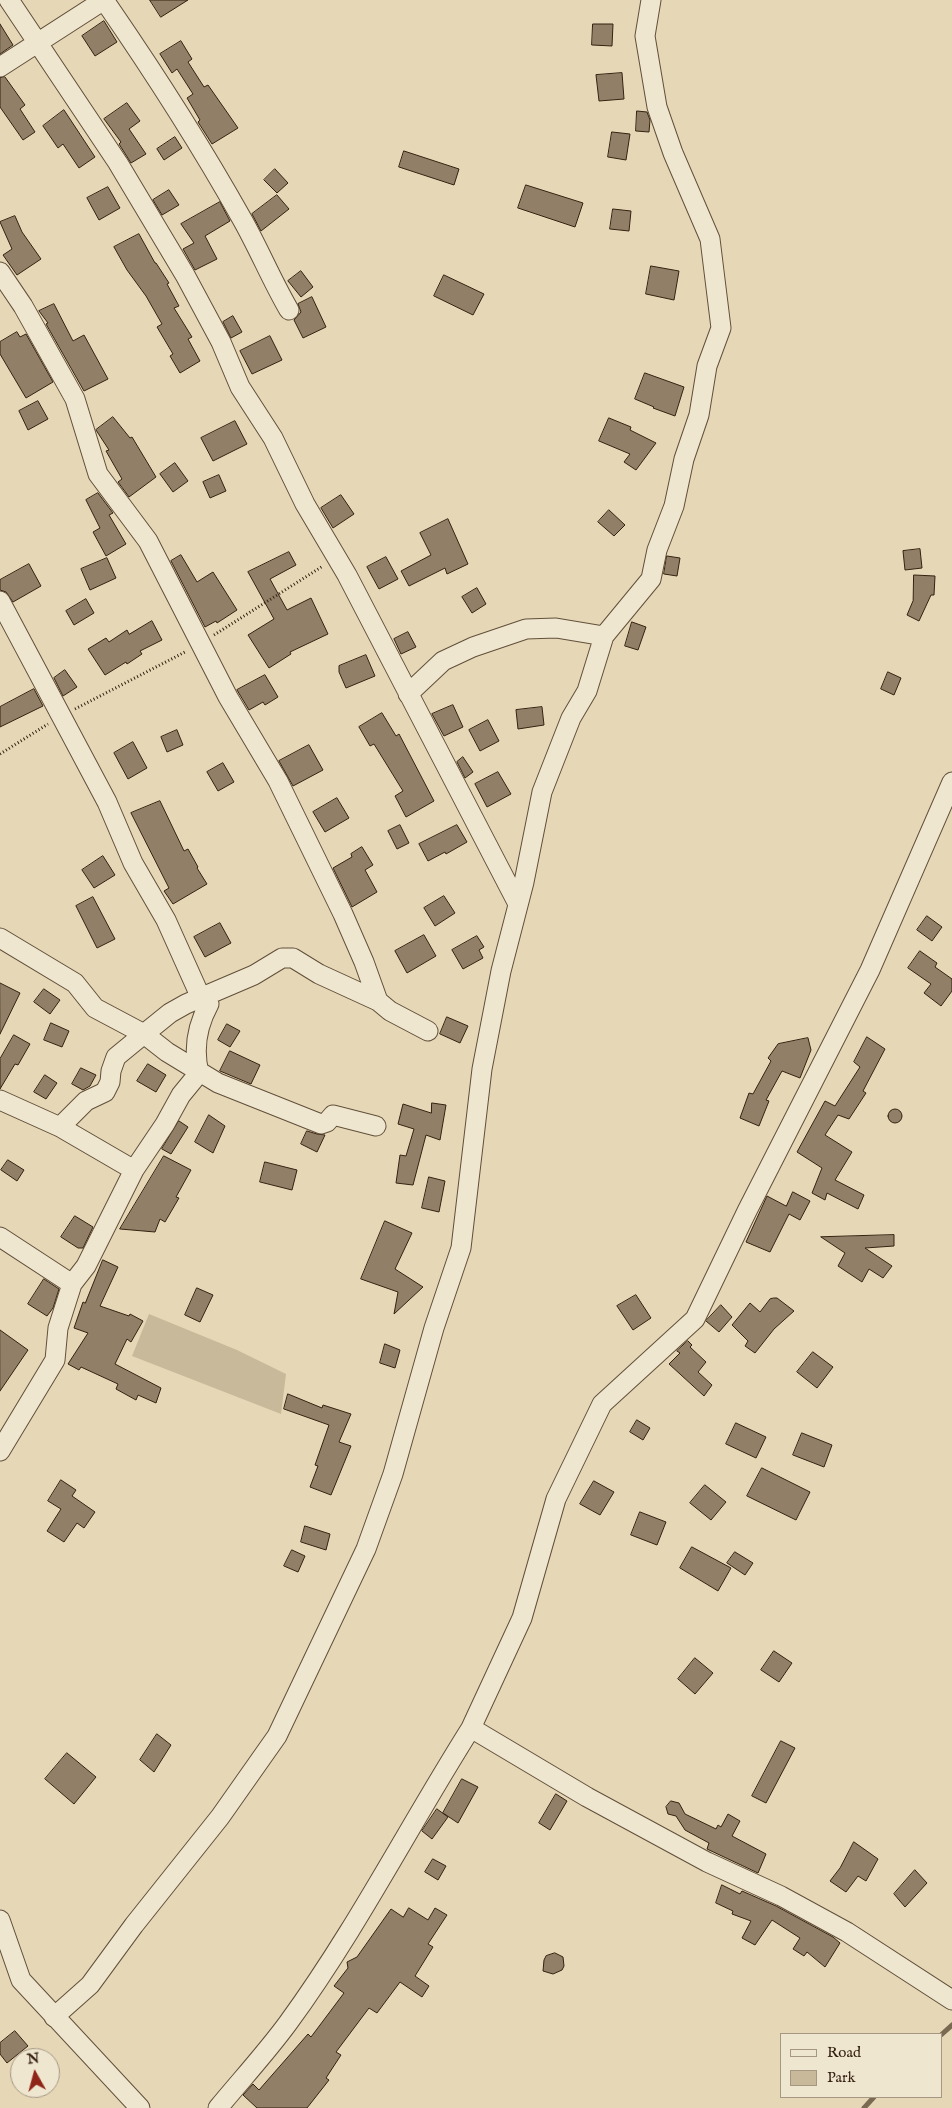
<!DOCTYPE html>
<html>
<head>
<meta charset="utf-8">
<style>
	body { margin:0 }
	#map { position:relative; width:952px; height:2108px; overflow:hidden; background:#e6d8b6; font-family:"IM FELL English",serif }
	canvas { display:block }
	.legend { position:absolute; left:780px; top:2033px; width:162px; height:65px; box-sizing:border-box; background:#efe6d0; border:1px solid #a59784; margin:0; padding:6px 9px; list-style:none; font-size:15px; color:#352111 }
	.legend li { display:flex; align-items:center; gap:10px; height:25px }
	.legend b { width:25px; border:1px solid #a59784 }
	.north { position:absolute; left:10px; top:2048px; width:50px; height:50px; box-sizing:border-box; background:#efe6d0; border:1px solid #a59784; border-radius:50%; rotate:353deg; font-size:14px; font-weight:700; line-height:20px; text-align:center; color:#352111 }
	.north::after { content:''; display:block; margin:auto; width:18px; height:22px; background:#8f2418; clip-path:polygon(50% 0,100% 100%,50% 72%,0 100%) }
</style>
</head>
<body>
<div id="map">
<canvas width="952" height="2108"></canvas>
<ul class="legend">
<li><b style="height:6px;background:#efe6d0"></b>Road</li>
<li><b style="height:14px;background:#c8b99a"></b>Park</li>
</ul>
<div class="north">N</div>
</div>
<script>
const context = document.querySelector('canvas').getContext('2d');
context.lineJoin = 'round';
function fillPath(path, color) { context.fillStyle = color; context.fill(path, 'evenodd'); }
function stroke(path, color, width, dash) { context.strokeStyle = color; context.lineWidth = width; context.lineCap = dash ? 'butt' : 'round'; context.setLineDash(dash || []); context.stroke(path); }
fillPath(new Path2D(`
	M149,1314L237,1350L286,1374L281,1414L132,1356Z`), '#c8b99a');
stroke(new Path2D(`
	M941,2035L952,2025
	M864,2108L874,2097`), '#7b6a52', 5);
const building = new Path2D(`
	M150,0H188L161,17Z
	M104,21L117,42L95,56L82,36Z
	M0,24L13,45L0,54Z
	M593,24H613L612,46L592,45Z
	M181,41L192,59L188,62L204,87L208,85L238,128L212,144L198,122L200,120L187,98L193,94L177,69L172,73L160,54Z
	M622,73L624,99L599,101L596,75Z
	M5,77L25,105L20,109L35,132L23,140L0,107V78Z
	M127,103L140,121L129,129L146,154L131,163L119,144L121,142L104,119Z
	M64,110L95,157L79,168L63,144L58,148L43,126Z
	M637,111L647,112L650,120L649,132L636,131Z
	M612,132L630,134L626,160L608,157Z
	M175,137L182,148L164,160L157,149Z
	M404,151L459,169L454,185L399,167Z
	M275,169L288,183L277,193L264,180Z
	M526,185L583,203L575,227L518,208Z
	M108,187L120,208L99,220L87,198Z
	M169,190L179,205L162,215L153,200Z
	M277,195L289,209L261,231L252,214Z
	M220,202L230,221L205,236L217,259L195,270L183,249L194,243L181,224Z
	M613,209L631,211L629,231L610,229Z
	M15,216L22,232L41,259L17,275L3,255L12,249L0,222Z
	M139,234L155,263H156L169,283L167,284L179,306L174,308L192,337L188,339L200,361L180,373L170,356L173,354L157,327L162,324L146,296L127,270L114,247Z
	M651,266L679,271L674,300L646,294Z
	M301,271L313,287L301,297L288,281Z
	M444,275L484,294L473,315L434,296Z
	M312,297L326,327L303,338L294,320L301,312L298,304Z
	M54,304L73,341L84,335L108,379L84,391L46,324L48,323L39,311Z
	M233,316L242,332L231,338L223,322Z
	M17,332L20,337L26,334L53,382L26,398L0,354V342Z
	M270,336L282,360L252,374L240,351Z
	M645,373L684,387L675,416L653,408L654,407L635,399Z
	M38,401L48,419L28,430L19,411Z
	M113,417L130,438L132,437L156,477L129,497L118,482L122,479L106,451L109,450L96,430Z
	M609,418L631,427L630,430L656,443L636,470L624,462L630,454L599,441Z
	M235,421L247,444L213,461L201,438Z
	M175,463L188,481L173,492L160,474Z
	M219,475L226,491L210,498L203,482Z
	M98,493L113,513L109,515L126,544L106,556L93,532L100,528L86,500Z
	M341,495L354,514L333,528L321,508Z
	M609,510L625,525L614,536L598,522Z
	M448,519L468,564L447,574L445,568L409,586L401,571L431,555L420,533Z
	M920,549L922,568L905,570L903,551Z
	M289,552L296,565L270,579L287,610L311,598L328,634L290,652L291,654L269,668L248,635L274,619L248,572Z
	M181,555L197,582L213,572L237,610L217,623L216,621L205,627L171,561Z
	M667,556L680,558L677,576L664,574Z
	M386,557L398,579L379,589L367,567Z
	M107,558L116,578L90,590L81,569Z
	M29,564L41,586L13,602L6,592L0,590V580Z
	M914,575L935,576L934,595H931L919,621L907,615L913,601Z
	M477,588L486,604L472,613L462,597Z
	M86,599L94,613L74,625L66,611Z
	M152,621L162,640L140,651L142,654L127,664L126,662L105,675L88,649L106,638L109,642L127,630L129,634Z
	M632,622L646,627L638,650L625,646Z
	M408,632L416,647L401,654L394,639Z
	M366,655L375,676L346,688L339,672V666Z
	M65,670L77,687L63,696L54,678Z
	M888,672L901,678L894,695L881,689Z
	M265,675L278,697L265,705L263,702L249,710L237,690Z
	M34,689L43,706L0,727V707Z
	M453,705L463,727L444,736L432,714Z
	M542,707L544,725L518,729L516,710Z
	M382,713L396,736L399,734L434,801L406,817L395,796L403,791L374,744L370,746L359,727Z
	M488,720L499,741L480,751L469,730Z
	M177,730L183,745L167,752L161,737Z
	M133,742L147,768L128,779L114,753Z
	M309,745L323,770L293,786L279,761Z
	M463,757L473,772L465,778L457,762Z
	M223,763L234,782L218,791L207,772Z
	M498,772L511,794L487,807L475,784Z
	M337,798L349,818L325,832L313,812Z
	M160,801L184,851L188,849L198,867L197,868L207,884L173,904L164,891L169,888L131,813Z
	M400,825L409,843L397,849L388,831Z
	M457,825L467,842L446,854L445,852L428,861L419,844Z
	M362,847L373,865L365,870L377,892L352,907L333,868L352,857L351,854Z
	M103,856L115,875L94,888L82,870Z
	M444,896L455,913L435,926L424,908Z
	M93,897L115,939L97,948L76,906Z
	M927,916L942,927L932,941L917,930Z
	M220,923L231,943L205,957L194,937Z
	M424,935L436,956L407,973L395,951Z
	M477,936L484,947L479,950L483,958L463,969L452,950Z
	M920,951L937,963L935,967L952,979V991L941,1006L924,993L931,984L908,968Z
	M0,983L20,993L0,1034Z
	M44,989L60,1000L50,1014L34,1002Z
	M447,1017L468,1026L460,1043L440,1034Z
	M51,1023L69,1031L62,1047L44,1040Z
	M227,1024L240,1031L230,1047L218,1040Z
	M14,1035L30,1044L18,1065L15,1064L0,1089V1059Z
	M867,1037L885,1049L863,1091L866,1093L849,1119L838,1115L825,1135L852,1152L835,1180L864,1195L858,1209L827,1193L825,1200L812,1193L822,1168L797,1152L825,1101L835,1106L860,1067L854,1062Z
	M808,1038L811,1050L800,1078L782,1071L766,1100L769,1101L759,1126L740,1118L749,1093L753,1094L771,1061L768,1058L778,1044Z
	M230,1051L260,1065L251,1084L220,1071Z
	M148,1064L166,1075L156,1092L137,1081Z
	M81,1068L96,1075L90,1086L83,1090L72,1084Z
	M45,1075L57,1083L46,1099L34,1092Z
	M432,1103L446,1105L440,1140L426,1135L413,1185L396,1183L400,1155L406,1156L414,1129L398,1124L403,1104L431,1113Z
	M888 1116a7 7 0 1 1 14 0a7 7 0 1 1-14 0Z
	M209,1115L225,1126L213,1153L195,1142Z
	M179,1121L188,1127L171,1154L162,1149Z
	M307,1131L317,1134L325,1135L317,1152L301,1144Z
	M164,1156L191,1170L176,1197L179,1198L165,1222L160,1219L155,1232L120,1229Z
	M8,1160L24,1170L17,1181L1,1170Z
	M265,1162L297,1170L292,1190L260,1182Z
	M429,1177L445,1181L439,1212L422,1208Z
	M793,1192L810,1201L800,1220L789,1214L770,1252L746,1242L767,1196L786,1206Z
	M75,1216L93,1227L83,1248H78L61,1237Z
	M385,1221L412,1233L395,1269L423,1287L394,1314L398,1292L361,1279Z
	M894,1235V1246L865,1248L892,1266L883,1278L869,1269L862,1282L838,1266L845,1253L821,1237Z
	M103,1260L118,1267L100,1306L129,1316L130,1314L143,1321L131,1342L127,1339L115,1364L161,1388L156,1403L138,1395L136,1400L116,1389L118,1384L81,1367L79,1370L68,1364L88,1333L74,1328L83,1302L85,1303Z
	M44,1279L59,1289L53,1308L47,1316L28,1304Z
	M197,1288L213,1295L200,1322L185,1315Z
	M636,1295L651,1318L633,1330L617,1306Z
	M774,1298H777L794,1311L774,1329L755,1353L745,1346L748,1341L732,1325L750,1303L760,1312L770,1299Z
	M721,1305L732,1317L719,1332L706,1321Z
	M0,1330L28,1350L0,1391Z
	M688,1341L692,1345L690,1347L706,1362L698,1372L712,1385L704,1396L669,1364L680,1353L677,1351Z
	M385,1344L400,1350L395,1368L380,1363Z
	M813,1352L833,1367L817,1388L797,1372Z
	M288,1394L322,1408L323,1405L351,1414L339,1442L351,1446L331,1495L310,1487L318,1466L315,1465L329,1425L284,1409Z
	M637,1420L650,1428L643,1440L630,1432Z
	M736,1423L766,1437L756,1458L726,1444Z
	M802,1433L832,1445L824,1467L793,1455Z
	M762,1468L810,1492L796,1520L747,1496Z
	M61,1480L76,1490L72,1496L95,1512L84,1528L77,1523L64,1542L47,1531L61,1509L48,1501Z
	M594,1481L614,1492L600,1515L580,1504Z
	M705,1485L726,1502L711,1520L690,1503Z
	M640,1512L666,1522L657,1545L631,1535Z
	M305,1526L330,1534L326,1550L301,1542Z
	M692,1547L731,1568L718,1591L680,1568Z
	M292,1550L305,1556L298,1572L284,1566Z
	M735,1552L753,1563L745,1575L727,1563Z
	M774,1651L792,1663L779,1682L761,1670Z
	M695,1658L713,1673L695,1694L678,1679Z
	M157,1734L171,1745L154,1772L140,1760Z
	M781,1741L795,1748L766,1803L752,1796Z
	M67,1753L96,1777L74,1804L45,1779Z
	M462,1779L478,1787L458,1823L443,1813Z
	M556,1794L567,1801L550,1830L539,1823Z
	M671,1801L679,1803L685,1814L716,1829L718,1825L721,1827L728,1814L740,1821L732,1836L766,1854L758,1873L707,1849L709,1843L685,1830L676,1816L668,1814L666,1807Z
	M437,1809L448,1817L432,1839L422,1831Z
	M854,1842L878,1859L866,1881L858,1876L846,1892L830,1881L840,1868Z
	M433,1859L446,1866L438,1880L425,1872Z
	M915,1870L927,1883L905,1907L894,1894Z
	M722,1885L740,1894L742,1891L776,1906L833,1937L840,1943L825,1967L807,1952L804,1956L793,1949L800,1938L772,1920L755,1945L742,1938L751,1921L732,1914L733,1911L716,1903Z
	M409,1908L428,1920L435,1908L447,1915L428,1944L433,1947L415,1976L429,1986L422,1997L400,1982L377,2013L369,2008L336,2052L341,2055L326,2078L329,2080L307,2108H257L243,2095L253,2084L259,2090L308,2034L311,2037L344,1993L334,1986L348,1968L347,1962L357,1957L391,1909L403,1917Z
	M555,1953L563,1957L564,1966L562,1970L553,1974L543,1971L544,1960L546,1956Z
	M15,2031L28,2046L7,2063L0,2054V2043Z`);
fillPath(building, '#918067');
stroke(building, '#352111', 1);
const minor = new Path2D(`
	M9,0L118,163L185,275L221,342L240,387L273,438L305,504L347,575L518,904
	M104,0C153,71 200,144 242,219C259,249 272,281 289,310
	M0,67L104,0
	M0,272L23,306L75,399L98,474L148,541L228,697L278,781L343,914L364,962L378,1001L390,1011L428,1031
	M0,601L107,802L133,863L166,920L201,998L209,1004C197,1026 193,1049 199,1073
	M604,636L651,579L657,550L674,506L684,459L699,415L707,366L721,328L710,239L673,153L657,107L645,36L651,0
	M952,782L870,970L747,1211L695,1319L602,1404L556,1499L522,1618L471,1728L587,1797L707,1862L781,1896L847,1932L952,2000
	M0,938L75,983L95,1008L144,1034L116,1057L111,1071L110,1082L105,1092L86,1101L60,1127
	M0,1100L60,1127L134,1170
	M376,1126L333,1115L327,1122L321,1124L218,1083L167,1052L144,1034L170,1013L186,1004L254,975L282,958H293L319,974L378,1001
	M0,1237L72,1284
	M0,1451L55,1360L58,1328L72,1284L86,1266L134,1170L165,1124L181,1095L199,1073
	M0,1920L21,1980L140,2108
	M54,2017L90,1985L134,1925L220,1817L277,1736L366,1549L393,1474L434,1328L461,1248L482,1069L501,971L524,882L542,792L571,718L587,691L604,636L556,628L526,629L473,647L443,661L408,694
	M218,2108C241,2080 266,2053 288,2023C356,1930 409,1826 471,1728`);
stroke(minor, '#614f3a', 21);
stroke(new Path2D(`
	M214,635L323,566
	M75,709L185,652
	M0,754L48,724`), '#352111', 3, [1, 2.5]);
stroke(minor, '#efe6d0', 19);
</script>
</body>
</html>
